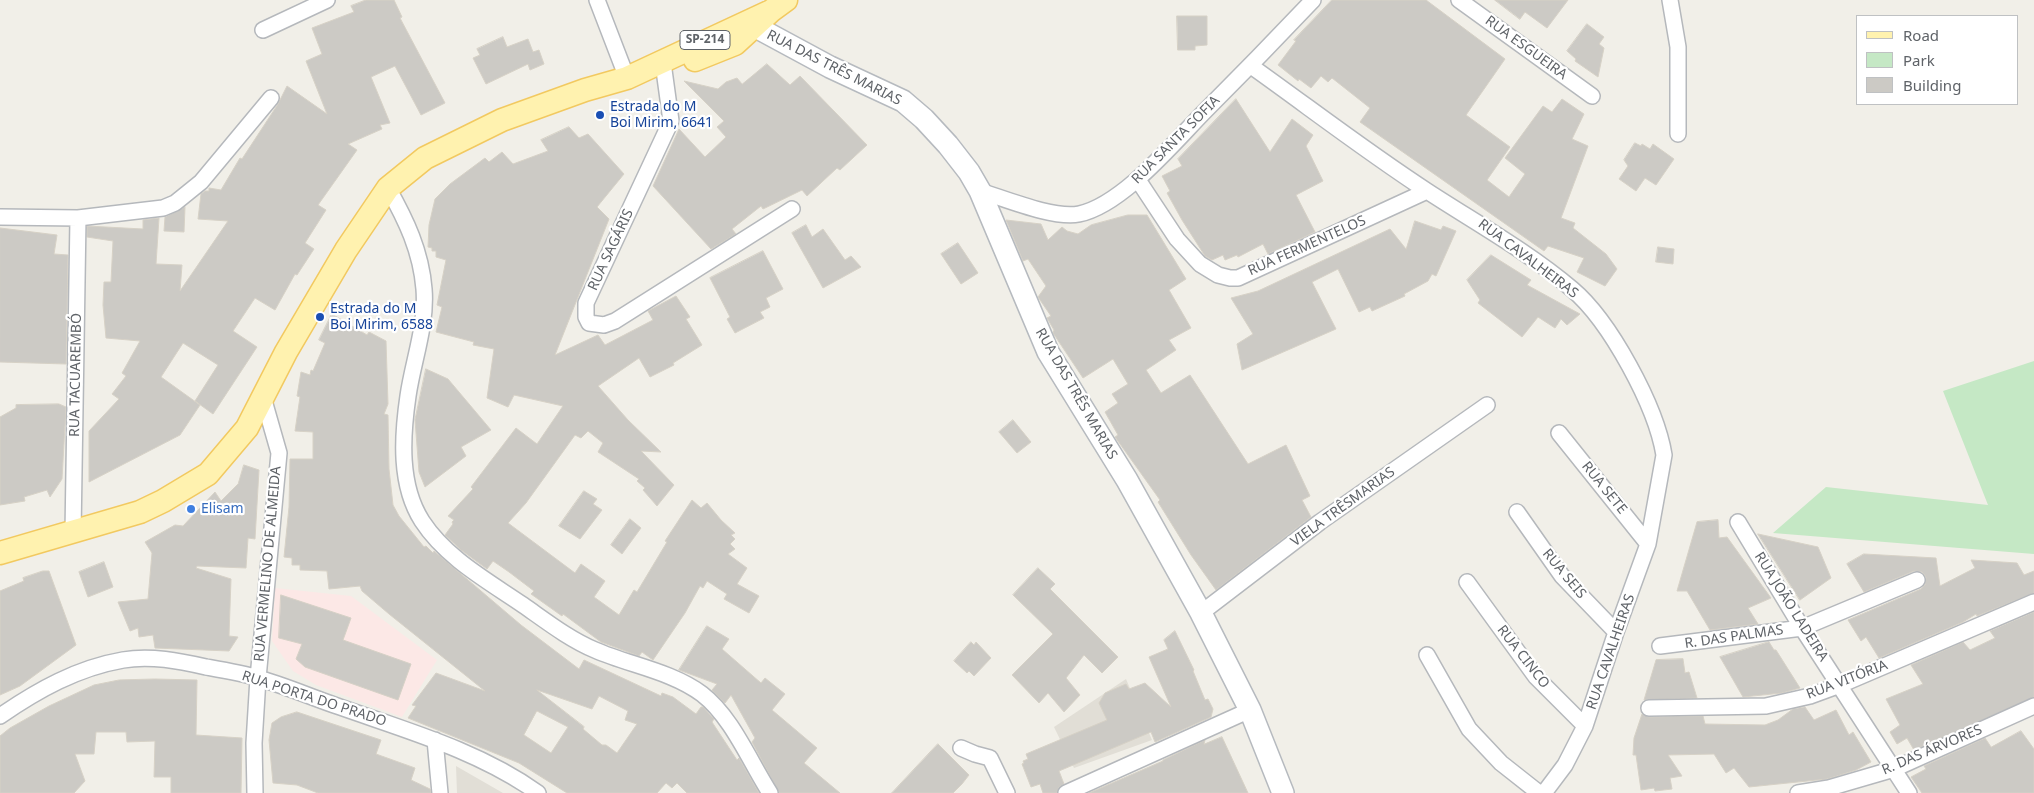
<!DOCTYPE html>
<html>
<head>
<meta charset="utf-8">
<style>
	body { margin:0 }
	#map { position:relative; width:2034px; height:793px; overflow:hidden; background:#f1efe8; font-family:"Noto Sans",sans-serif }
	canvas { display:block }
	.legend { position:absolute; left:1856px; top:15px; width:162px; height:90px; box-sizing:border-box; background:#fff; border:1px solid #bfc1c3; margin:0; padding:6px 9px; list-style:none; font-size:15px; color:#5f6368 }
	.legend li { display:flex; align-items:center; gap:10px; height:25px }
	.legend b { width:25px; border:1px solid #bfc1c3 }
</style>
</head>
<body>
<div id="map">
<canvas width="2034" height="793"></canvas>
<ul class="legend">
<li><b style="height:6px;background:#fff2af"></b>Road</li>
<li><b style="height:14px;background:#c5e8c5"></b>Park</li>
<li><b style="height:14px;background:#cccac5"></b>Building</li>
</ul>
</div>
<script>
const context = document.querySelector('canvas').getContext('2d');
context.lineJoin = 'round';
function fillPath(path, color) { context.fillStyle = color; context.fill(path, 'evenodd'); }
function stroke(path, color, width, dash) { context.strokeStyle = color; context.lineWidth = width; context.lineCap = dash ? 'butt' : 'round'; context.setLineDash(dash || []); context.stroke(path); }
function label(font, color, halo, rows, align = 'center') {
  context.font = font + ' "Noto Sans",sans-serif'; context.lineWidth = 4.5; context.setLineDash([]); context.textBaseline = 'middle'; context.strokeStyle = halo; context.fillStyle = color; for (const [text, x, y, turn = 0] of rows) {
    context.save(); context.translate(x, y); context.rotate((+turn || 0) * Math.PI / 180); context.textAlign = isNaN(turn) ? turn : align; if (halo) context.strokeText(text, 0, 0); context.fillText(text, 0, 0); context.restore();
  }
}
fillPath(new Path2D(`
	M1126,679L1152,740L1074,768L1054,727Z
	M456,766L503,793H457Z`), '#e1ded6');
fillPath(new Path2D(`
	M275,588L351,596L437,660L402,717L316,685L293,671L272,641Z`), '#fce8e6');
fillPath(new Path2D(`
	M2034,361V554L1773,533L1826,487L1988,505L1943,391Z`), '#c5e8c5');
const building = new Path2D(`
	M366,0H394L402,17L400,18L445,103L421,115L395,66L371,77L390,123L380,125L382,129L348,144L357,150L318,205L326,210L305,243L314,249L297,275L295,274L275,310L255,298L233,331L257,347L213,414L195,401L218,365L183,343L161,377L200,405L180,435L89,482V431L119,399L112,394L126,376L122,373L140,341L106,338L103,305L104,282H111L113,241L87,237V226L143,229V220L159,218L156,264L182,265L180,291L228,221L198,219L201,194L205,191H209V188L221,190L240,158L242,159L278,104L287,86L327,114L306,61L322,54L312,28L354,12L351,6Z
	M1332,0H1426L1505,59L1466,115L1510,147L1487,180L1509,197L1525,174L1505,158L1543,106L1552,112L1562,99L1584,114L1572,139L1588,146L1561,218L1575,223L1573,228L1606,254L1617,269L1605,286L1577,272L1584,258L1548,246L1544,251L1360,122L1370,108L1332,78L1328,82L1321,76L1311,88L1299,79L1298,81L1278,65L1296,41L1294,40Z
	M1495,0H1568L1547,28L1525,12L1520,19Z
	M1177,16H1207V45L1195,46V50H1178Z
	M1587,24L1604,37L1599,44L1604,48L1598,77L1575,61L1576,59L1567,51Z
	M503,37L507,47L528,39L533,52L539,50L544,64L530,70L528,64L486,84L473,58L480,55L477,49Z
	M767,64L790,85L800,76L867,145L840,170L837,168L807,196L802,190L763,209L761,206L732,229L736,234L711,249L653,186L679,129L705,157L726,137L717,127L724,121L684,81L718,89L726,82L737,78L742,84Z
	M1236,99L1270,152L1292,119L1313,135L1306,146L1323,181L1296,195L1315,232L1268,254L1263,244L1238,257L1237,255L1225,260L1223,255L1212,260L1205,256L1182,220L1167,193L1170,191L1162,176L1182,166L1178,159Z
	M569,127L579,138L588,134L624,174L597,207L609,219L555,355L598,335L605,345L653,320L648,311L676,296L690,317L686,319L702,345L673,363L674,365L650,377L639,358L598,386L628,420L661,452L641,451L674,485L657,506L643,490L645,488L637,481L639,479L598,452L603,443L588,431L581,438L575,435L526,503L508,523L575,573L581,564L605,581L594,597L619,615L634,590L637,592L667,542L665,541L692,500L701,508L707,503L721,520L735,533L731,535L735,539L730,544L735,549L728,554L747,568L737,584L759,596L749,613L724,599L727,594L707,581L703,588L700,586L685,613L653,660L642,652L639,656L601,642L563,614L562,616L531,594L534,591L509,572L493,561L487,569L461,550L445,535L453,524L452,522L454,520L448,516L473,489L471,487L516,428L537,444L563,406L514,395L508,407L487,398L494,349L473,345L474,342L436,332L442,307L437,305L446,260L436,257V251H432V248L428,247L429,225L435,199L450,184L485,158L489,162L502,152L513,164L548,151L541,140Z
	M1635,143L1641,146L1642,144L1650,149L1653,144L1674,159L1656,185L1645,178L1636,191L1619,179L1628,166L1624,160Z
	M185,207L184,232L164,231L165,217Z
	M1128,215H1147L1186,279L1169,290L1191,328L1169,340L1176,350L1146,370L1161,393L1190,375L1248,464L1286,445L1310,496L1302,500L1311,517L1216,590L1191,555L1158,502L1160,500L1115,437L1118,435L1105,412L1118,403L1112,394L1128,384L1113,359L1083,378L1053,333L1054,330L1047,318L1051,316L1038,297L1046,286L1028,259L1023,261L1006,220L1041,224L1048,240L1062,227L1067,231L1078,234L1091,225Z
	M1415,221L1441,230L1443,226L1456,231L1436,276L1432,274L1428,281L1404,294L1405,296L1372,311L1370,307L1359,312L1338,269L1312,282L1336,329L1242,370L1237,344L1253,334L1231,298L1258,291L1390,229L1406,249Z
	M806,225L812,237L823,229L845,260L851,256L861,267L823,288L792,233Z
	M0,228L57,235L54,254L68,255L66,364L0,362Z
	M958,243L978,273L961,284L941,254Z
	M1658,247L1674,249L1673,264L1656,262Z
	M763,251L783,289L766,298L770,307L760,312L764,318L735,333L727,319L730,317L710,278Z
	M1491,255L1531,280L1527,285L1580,314L1567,325L1561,319L1555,328L1538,317L1522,337L1478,303L1480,300L1467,280Z
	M332,314L367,335L369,332L386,341L388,404L384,414L388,415L389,469L393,505L399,516L424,547L426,546L433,553L434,551L521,625L579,669L584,660L661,696L662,693L673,697L696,714L701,707H703L714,719L712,722L737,760L739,758L759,793H687L677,783L672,788L666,783L657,793H567L519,763L408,718L416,706L412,705L436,673L485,691L389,614L362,591L360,586L329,589L327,571L300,570V565H292V558L284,557L289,507L290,459H313V432L295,431L300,397L297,396L301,372L310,375L311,370L313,371L325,343L319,340ZM537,690L592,709L599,696L628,711L625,720L637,724L617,753L606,745H602L583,729L584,727ZM537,711L568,727L551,753L524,735Z
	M426,369L448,379L491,430L461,447L466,456L425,487L419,472L415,420Z
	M59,404L66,407L62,479L50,497L47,490L24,497L25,501L0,505V417L16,408V405Z
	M1013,420L1031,442L1017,453L999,432Z
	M244,465L259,470L255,539L248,538L246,568L197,566L196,568L231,579L229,636L238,637L229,651L155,648L153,635L139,637L138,628L130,631L118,602L148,599L152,553L145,542L175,525L183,526L215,492L221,501L238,484Z
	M584,491L597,499L593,504L602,510L580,539L559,526Z
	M630,519L641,528L622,554L611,545Z
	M1718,520L1719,538L1727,537L1771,598L1748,608L1758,624L1710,630L1687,591H1677L1697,522Z
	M1758,534L1818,547L1831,578L1800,600Z
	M1864,554L1936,558L1940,586L1975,568L1971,560L2017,563L2024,575L2034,571V593L1977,616L1976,614L1963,622L1879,658L1866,637L1861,641L1848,620L1921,589L1925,585L1926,577L1922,572L1914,571L1864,592L1847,564Z
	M104,562L113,587L88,597L79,572Z
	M1038,568L1055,584L1050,589L1118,657L1102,673L1084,655L1066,678L1080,695L1064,712L1048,693L1039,703L1012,675L1053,634L1013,595Z
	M43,571H49L76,645L20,686L0,695V591L24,581L23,578Z
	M281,595L351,618L343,640L411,664L398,700L305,667L296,659L302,644L279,638Z
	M2034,612V697L1914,750L1907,738L1897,744L1890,732L1900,725L1886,699L1923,684L1911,665L1963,642L1970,650L1995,638L1990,631Z
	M707,626L729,639L722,649L761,683L765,678L785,694L772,710L817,748L804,763L840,793H779L752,742L755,738L731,695L725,703L712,690L717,684L679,670Z
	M1175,631L1194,670L1193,671L1205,700L1208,699L1213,709L1211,717L1155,742L1151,732L1059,771L1064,784L1059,787L1057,793H1043L1040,784L1031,787L1022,764L1024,763L1023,761L1028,759L1026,754L1107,720L1099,703L1105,693L1126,684L1129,689L1145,683L1171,707L1149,657L1168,649L1164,640Z
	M971,642L974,645L976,642L991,658L974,676L969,671L967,673L954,661Z
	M1769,642L1774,650H1776L1800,688L1782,693L1743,697L1720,657Z
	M1683,659L1685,673L1689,672L1697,698L1644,700L1656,660Z
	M155,679L197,680L196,735L242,738L241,793H171V777H154L155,741L127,742L126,732H96L94,754H75L85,781L74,793H0V736L10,728L49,706L94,685L119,680Z
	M1805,707L1814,720L1836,710L1849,735L1853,732L1871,762L1856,770L1827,779L1749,787L1734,768L1726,773L1714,754L1668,755L1682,776L1670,778L1672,789L1655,791L1654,788L1641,790L1636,755H1633L1634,738L1642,714L1649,717L1703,716L1705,724L1765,725L1778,720L1793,709Z
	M297,712L381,740L376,754L415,768L411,780L430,789L431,793H318L297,785L273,783L269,740L272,723L281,717Z
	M2021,731L2034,749V793H1922L1911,777L1926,769L1924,766L1985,738L1991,747Z
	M1222,737L1248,793H1089L1163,761V760L1205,740L1204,744Z
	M938,744L969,775L962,784L953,793H892Z`);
fillPath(building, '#cccac5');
stroke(building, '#d6d1c6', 1);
const street = new Path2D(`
	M597,0L627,78
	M1459,0L1592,96
	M1670,0L1678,47V134
	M263,30L327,0
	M1251,66C1310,108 1367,152 1427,191C1476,223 1527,251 1572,289C1610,321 1656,406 1664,455L1648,544L1616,632L1585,726L1565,765L1544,793
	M664,70L671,121L586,303V317L589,323L604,325L615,321L792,209
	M1138,180L1177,239L1200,264L1218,275L1230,278H1238L1275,261L1427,191
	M388,188C406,220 421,251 424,289C427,325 413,361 408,396C402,437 399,485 422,521C446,558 488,581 523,605C546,621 569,639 595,650C629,665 671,671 702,694C732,717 750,762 770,793
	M980,191C1006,199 1054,219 1079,214C1123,205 1176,140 1207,109C1243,73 1278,37 1313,0
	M0,217L78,218L163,208L175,203L201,182L271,98
	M1559,433L1648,544
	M1517,512L1562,576L1616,632
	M1738,522L1802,628L1909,793
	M73,533L78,218
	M1467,582L1536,677L1585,726
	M1201,613L1320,522L1487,405
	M1660,646L1802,628L1917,580
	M1427,655L1469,729L1501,763L1539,793
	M1649,708L1766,706L1810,696L1840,685L2034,602
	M0,716C38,690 77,668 123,660C150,655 180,661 206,667C223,670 241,673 258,678C286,686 313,698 340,707C408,731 479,751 538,793
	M435,740L440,793
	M961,748L975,754L990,758L1007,793
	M255,793L254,743L258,678L279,453L263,397
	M1066,793L1250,710
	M1798,793L1829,788L1894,769L2034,706`);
const secondary = new Path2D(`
	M754,26L830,67L903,101L924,119L948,145L969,172L980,191L1048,352L1127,480L1201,613L1250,710L1283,793`);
const primary = new Path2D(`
	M695,60L735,44L771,11L786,0
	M0,553L140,512L163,501L208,474L247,428L286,352L346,250L388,188L425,158L502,120L585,90L627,78L771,11`);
stroke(street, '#b5b8bc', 18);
stroke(secondary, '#b6babf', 24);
stroke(primary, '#f2c960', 25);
stroke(street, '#fff', 15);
stroke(secondary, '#fff', 21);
stroke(primary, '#fff2af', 22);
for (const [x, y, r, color] of [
	[600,115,5,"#1a4fb4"],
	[320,317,5,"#1a4fb4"],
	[191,509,5,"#3f7fe0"]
]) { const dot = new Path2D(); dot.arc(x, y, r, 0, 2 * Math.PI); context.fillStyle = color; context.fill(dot); stroke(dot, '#fff', 2); }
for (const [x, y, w] of [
	[705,40,50]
]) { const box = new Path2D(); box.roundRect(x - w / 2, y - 9.5, w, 19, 4); context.fillStyle = '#fff'; context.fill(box); stroke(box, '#5f6368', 1); }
label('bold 12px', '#5f6368', null, [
	["SP-214",705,40]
]);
label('14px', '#5f6368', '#fff', [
	["RUA ESGUEIRA",1526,48,36],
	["RUA DAS TRÊS MARIAS",834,68,27],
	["RUA SANTA SOFIA",1176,140,-45],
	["RUA FERMENTELOS",1307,246,-24],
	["RUA SAGÁRIS",611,250,-65],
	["RUA CAVALHEIRAS",1528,259,37],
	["RUA TACUAREMBÓ",76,375,-89],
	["RUA DAS TRÊS MARIAS",1076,394,60],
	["RUA SETE",1604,488,51],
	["VIELA TRÊSMARIAS",1343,507,-36],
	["RUA VERMELINO DE ALMEIDA",268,564,-85],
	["RUA SEIS",1564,574,50],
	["RUA JOÃO LADEIRA",1791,607,58],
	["R. DAS PALMAS",1734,637,-8],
	["RUA CAVALHEIRAS",1611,652,-71],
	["RUA CINCO",1523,657,52],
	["RUA VITÓRIA",1847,680,-21],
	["RUA PORTA DO PRADO",314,699,18],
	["R. DAS ÁRVORES",1932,750,-23]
]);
label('14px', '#164399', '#fff', [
	["Estrada do M",610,107],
	["Boi Mirim, 6641",610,123],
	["Estrada do M",330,309],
	["Boi Mirim, 6588",330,325]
], 'left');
label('14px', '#366cbe', '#fff', [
	["Elisam",201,509]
], 'left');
</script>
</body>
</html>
